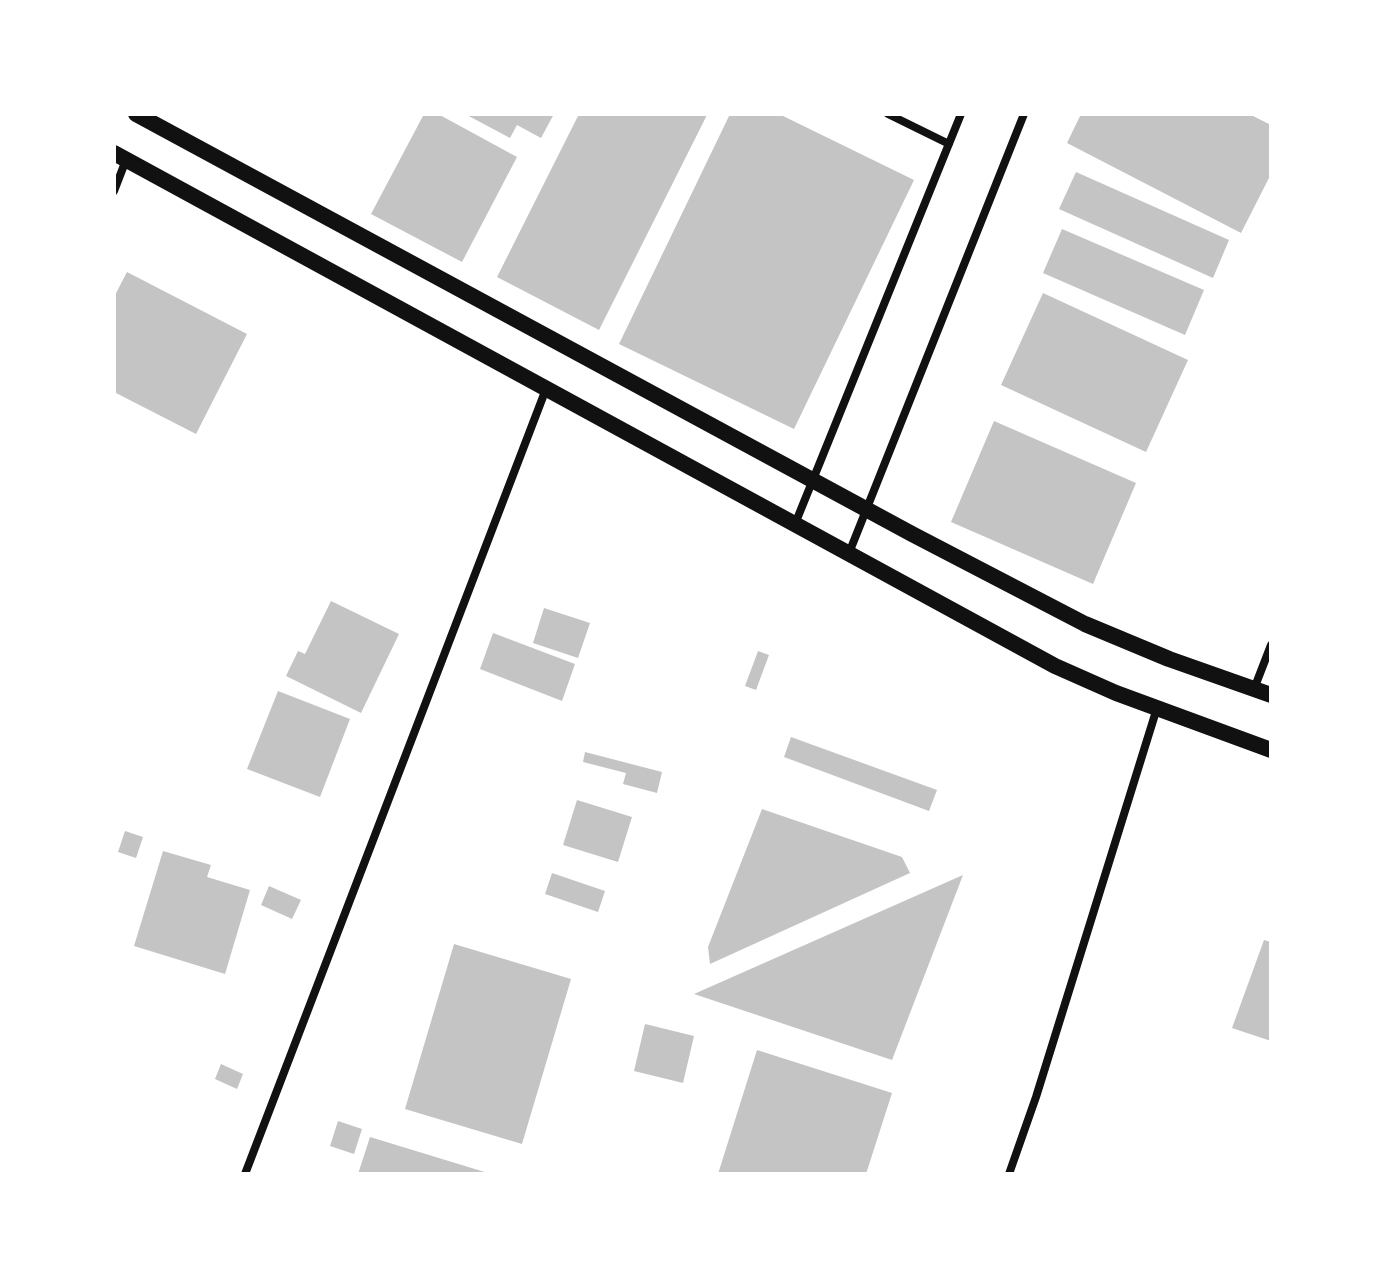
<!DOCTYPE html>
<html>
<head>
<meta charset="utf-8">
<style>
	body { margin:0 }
	#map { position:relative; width:1385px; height:1288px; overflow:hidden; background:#fff; font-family:Spectral,serif }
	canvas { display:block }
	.frame { position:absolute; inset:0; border:116px solid #fff; pointer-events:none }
</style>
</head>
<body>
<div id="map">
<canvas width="1385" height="1288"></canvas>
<div class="frame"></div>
</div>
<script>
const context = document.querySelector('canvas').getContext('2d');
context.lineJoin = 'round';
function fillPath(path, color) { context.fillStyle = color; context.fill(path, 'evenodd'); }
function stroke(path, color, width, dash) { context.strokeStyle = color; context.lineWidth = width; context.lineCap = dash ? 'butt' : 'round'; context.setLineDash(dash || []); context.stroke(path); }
fillPath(new Path2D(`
	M424,114H438L517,157L462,262L371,214Z
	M465,114H554L541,138L517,125L510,138Z
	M579,114L707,115L599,330L497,277Z
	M730,114H779L914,180L794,429L619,344Z
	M1081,114H1249L1271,125V174L1241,233L1067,143Z
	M1076,172L1229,240L1213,278L1059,209Z
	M1062,229L1204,290L1185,335L1043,273Z
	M127,272L247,334L196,434L114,392V297Z
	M1043,293L1188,360L1146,452L1001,385Z
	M994,421L1136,483L1093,584L951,522Z
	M331,601L399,634L361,713L286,676L298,651L305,654Z
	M544,608L590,623L578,658L533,643Z
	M493,633L575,664L562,701L480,669Z
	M758,651L769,655L756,690L745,686Z
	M278,691L350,719L320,797L247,769Z
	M791,737L937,790L929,811L784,757Z
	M585,752L662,772L657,793L623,784L626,773L583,762Z
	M577,800L632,817L618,862L563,845Z
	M762,809L902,857L910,873L710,964L708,947Z
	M125,831L143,837L136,858L118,852Z
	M163,851L211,865L207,877L250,890L225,974L134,946Z
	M552,873L605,891L598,912L545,894Z
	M963,875L892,1060L694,994Z
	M269,886L301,900L292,919L261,905Z
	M1264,940L1271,942V1041L1232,1028Z
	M454,944L571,979L522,1144L405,1109Z
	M645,1024L694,1036L683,1083L634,1071Z
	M757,1050L892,1093L866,1174H718Z
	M221,1064L243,1074L237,1089L215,1079Z
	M338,1121L362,1129L354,1154L330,1146Z
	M370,1137L488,1173V1174H358Z`), '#c4c4c4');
stroke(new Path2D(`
	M888,114L949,144
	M114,191L126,160
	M795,524L961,114
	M849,553L1024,114
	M1254,689L1271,645
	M245,1174L546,389
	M1009,1174L1036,1097L1157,708`), '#111', 8);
stroke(new Path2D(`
	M136,114L912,534L1085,624L1169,659L1271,695
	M114,153L1055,666L1116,693L1271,750`), '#111', 16);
</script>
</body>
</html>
